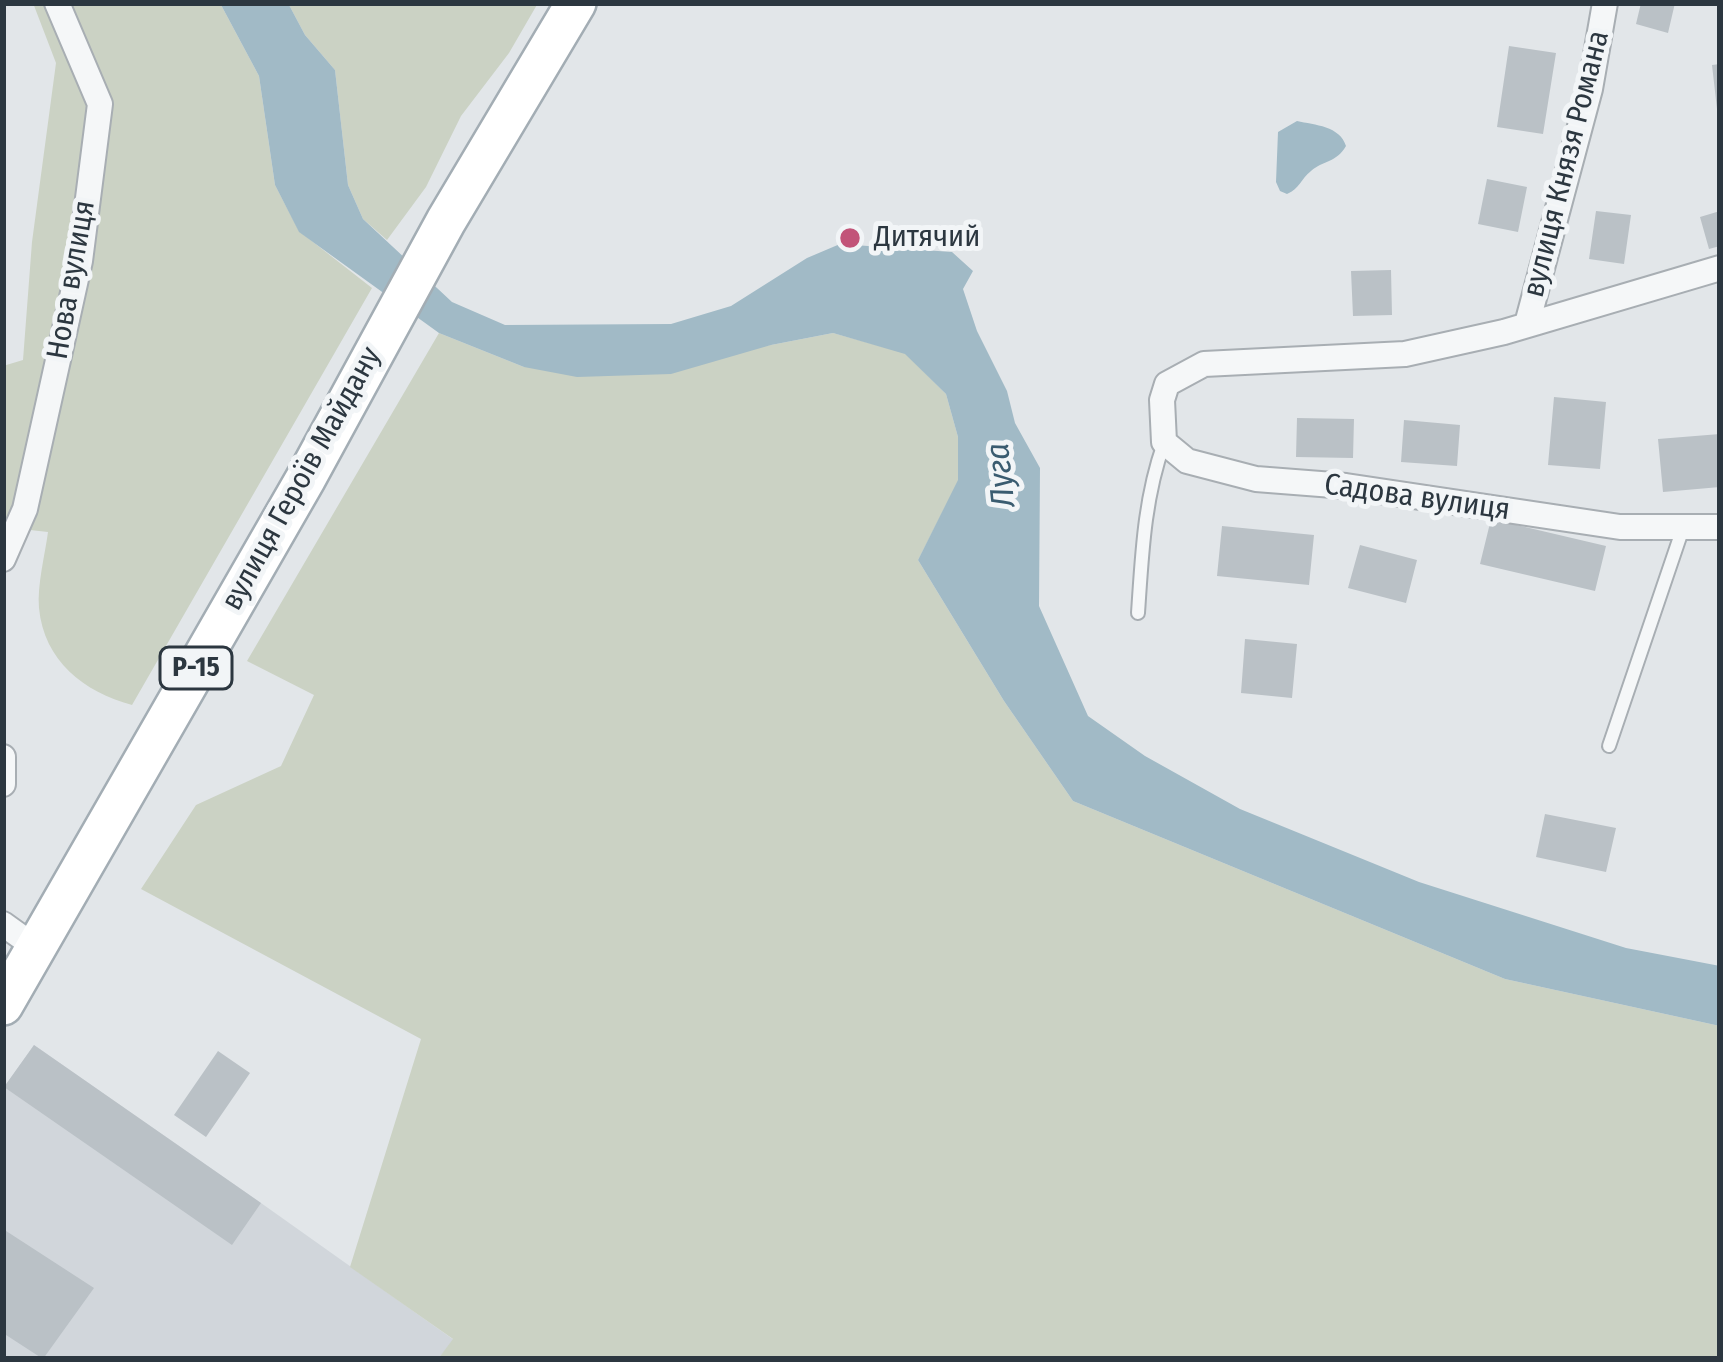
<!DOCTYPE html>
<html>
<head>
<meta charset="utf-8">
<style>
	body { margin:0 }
	#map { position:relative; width:1723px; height:1362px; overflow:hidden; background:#e2e6e9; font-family:"Fira Sans Condensed",sans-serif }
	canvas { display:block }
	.frame { position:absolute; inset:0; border:6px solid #2c3740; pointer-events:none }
</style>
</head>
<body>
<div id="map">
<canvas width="1723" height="1362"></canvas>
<div class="frame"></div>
</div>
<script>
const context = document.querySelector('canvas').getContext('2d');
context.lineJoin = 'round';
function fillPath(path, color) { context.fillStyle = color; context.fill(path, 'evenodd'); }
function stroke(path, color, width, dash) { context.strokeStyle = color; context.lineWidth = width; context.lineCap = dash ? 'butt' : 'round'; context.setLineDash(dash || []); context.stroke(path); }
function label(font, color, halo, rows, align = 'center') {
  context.font = font + ' "Fira Sans Condensed",sans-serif'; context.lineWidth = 10; context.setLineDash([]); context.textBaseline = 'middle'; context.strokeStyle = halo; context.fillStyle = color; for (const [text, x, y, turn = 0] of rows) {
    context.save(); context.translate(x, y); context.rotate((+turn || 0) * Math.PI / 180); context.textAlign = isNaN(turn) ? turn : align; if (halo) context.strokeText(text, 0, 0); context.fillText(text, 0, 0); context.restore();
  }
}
fillPath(new Path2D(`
	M34,1045L261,1203L454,1340L438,1359H3V1089Z`), '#d1d6db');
fillPath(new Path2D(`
	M33,3H220L259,76L275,185L299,231L372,288L132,705C84,692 44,661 39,608C37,585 45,555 48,532L3,527V366L23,360L32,242L56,63Z
	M288,3H538L509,53L461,116L426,187L387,240L363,219L348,185L335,70L305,35Z
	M439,333L524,367L771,345L833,333L905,353L946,394L958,437L959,480L918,560L1004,701L1073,801L1505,979L1720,1026V1359H438L453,1339L350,1267L421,1039L141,889L196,805L281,766L314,695L247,661Z`), '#cbd2c4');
fillPath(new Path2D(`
	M220,3H288L305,35L335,70L348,185L363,219L452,302L505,325L671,324L731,306L807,258L840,244L952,252L973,271L963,289L977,331L1007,391L1015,423L1040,468L1039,606L1088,716L1145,756L1240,809L1419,882L1626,948L1720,966V1026L1505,979L1073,801L1004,701L918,560L958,480V437L946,394L905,354L833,333L771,345L671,374L577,377L524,367L439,333L299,232L275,185L259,76Z
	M1297,121C1315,125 1340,126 1346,146C1336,163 1324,160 1311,171C1300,180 1300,188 1287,194L1280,191L1276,182L1278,132Z`), '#a1bac6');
fillPath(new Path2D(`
	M1641,3H1675L1668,33L1636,24Z
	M1509,46L1556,53L1543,134L1497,127Z
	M1720,64V108L1717,109L1712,65Z
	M1487,179L1527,187L1518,232L1478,224Z
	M1596,211L1631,215L1624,264L1589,259Z
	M1720,211V246L1709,249L1700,217Z
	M1391,270L1392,315L1353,316L1351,271Z
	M1554,397L1606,402L1600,469L1548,465Z
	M1297,418L1354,419L1353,458L1296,457Z
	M1404,420L1460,425L1457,466L1401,462Z
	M1720,434V487L1663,492L1658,439Z
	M1491,519L1606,546L1595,591L1480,564Z
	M1222,526L1314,535L1309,585L1217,576Z
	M1360,545L1417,560L1406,603L1348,588Z
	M1245,639L1297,644L1292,698L1241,693Z
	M1545,814L1616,828L1606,872L1536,857Z
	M34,1045L261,1203L232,1245L4,1087Z
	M218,1051L250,1073L206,1137L174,1115Z
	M3,1229L94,1288L43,1359L3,1333Z`), '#bac1c6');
const service = new Path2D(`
	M1138,613C1142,555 1144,499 1164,443
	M1609,746L1683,528`);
const minor = new Path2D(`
	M1720,268L1504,332L1405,354L1204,364L1167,384L1162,400L1164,442L1187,461L1256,479L1346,486L1620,527H1720
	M1527,324L1590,89L1605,3
	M3,559L25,509L80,261L100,104L57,3
	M3,757V784
	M3,924L35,947`);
const primary = new Path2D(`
	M3,1005L306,478L446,221L576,3`);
stroke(service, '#a8aeb3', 16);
stroke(minor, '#a8aeb3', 28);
stroke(primary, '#a3adb4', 44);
stroke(service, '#f5f7f8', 12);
stroke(minor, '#f5f7f8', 24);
stroke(primary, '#fff', 39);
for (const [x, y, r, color] of [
	[850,238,12,"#c25479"]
]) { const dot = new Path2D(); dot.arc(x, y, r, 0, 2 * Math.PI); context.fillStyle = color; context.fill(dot); stroke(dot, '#f2f5f7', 4.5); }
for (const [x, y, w] of [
	[196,668,72]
]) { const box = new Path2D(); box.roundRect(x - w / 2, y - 21, w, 42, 9); context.fillStyle = '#f2f5f7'; context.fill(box); stroke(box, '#2c3740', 3); }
label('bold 27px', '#2c3740', null, [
	["Р-15",196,668]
]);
label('30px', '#2c3740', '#f2f5f7', [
	["вулиця Князя Романа",1567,164,-76],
	["Нова вулиця",72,280,-80],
	["вулиця Героїв Майдану",302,479,-61],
	["Садова вулиця",1417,498,8]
]);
label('30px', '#2c3740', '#f2f5f7', [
	["Дитячий",874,238]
], 'left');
label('italic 33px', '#3a5c70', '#f2f5f7', [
	["Луга",1002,475,-96]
]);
</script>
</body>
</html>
